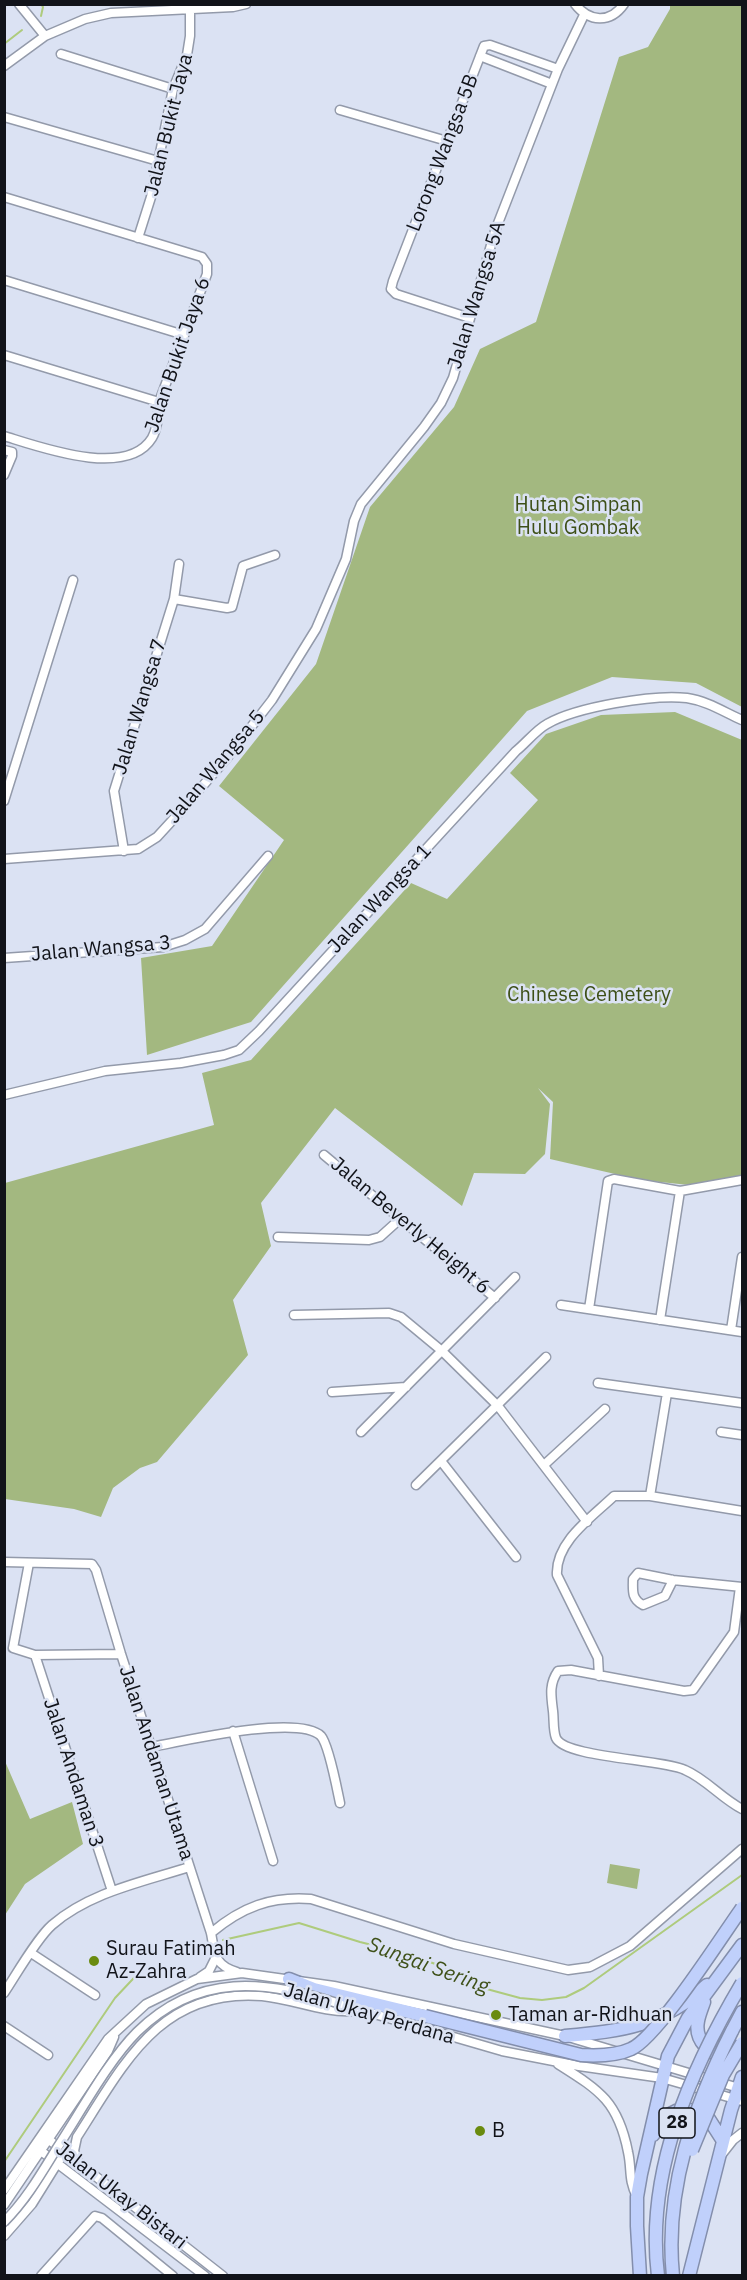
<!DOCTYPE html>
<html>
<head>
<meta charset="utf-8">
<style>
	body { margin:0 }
	#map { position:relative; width:747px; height:2280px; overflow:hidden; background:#dbe2f3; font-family:"IBM Plex Sans",sans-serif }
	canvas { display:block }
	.frame { position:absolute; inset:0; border:6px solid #111319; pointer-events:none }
</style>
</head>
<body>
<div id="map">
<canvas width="747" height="2280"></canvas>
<div class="frame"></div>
</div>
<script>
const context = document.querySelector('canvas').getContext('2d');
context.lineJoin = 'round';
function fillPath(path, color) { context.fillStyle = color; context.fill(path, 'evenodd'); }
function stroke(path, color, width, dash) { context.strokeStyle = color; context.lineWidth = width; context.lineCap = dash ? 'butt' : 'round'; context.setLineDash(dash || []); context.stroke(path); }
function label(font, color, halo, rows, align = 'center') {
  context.font = font + ' "IBM Plex Sans",sans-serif'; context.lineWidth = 5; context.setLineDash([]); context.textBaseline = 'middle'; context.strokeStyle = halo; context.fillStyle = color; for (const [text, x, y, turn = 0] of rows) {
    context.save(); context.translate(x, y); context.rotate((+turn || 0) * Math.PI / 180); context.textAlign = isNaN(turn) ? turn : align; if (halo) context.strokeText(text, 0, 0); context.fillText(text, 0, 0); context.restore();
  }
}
fillPath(new Path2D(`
	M670,5H742V707L696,683L612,677L527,711L251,1022L147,1055L141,958L212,946L284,840L219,786L316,664L370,507L454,407L480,349L536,322L619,57L648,47L670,9Z
	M675,712L742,740V1177L689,1185L641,1180L550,1159L553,1102L538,1088L550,1104L545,1154L525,1174L474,1173L462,1206L335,1108L261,1203L271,1246L233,1300L248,1355L157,1462L140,1468L113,1488L101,1517L74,1509L5,1499V1183L214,1125L202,1073L251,1060L411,883L447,899L538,800L510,773L546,734L601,715Z
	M4,1759L30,1819L72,1802L83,1844L25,1884L5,1915Z
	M610,1864L640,1869L637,1889L607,1883Z`), '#a3b880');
stroke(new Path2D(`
	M41,4L43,7L41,16
	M4,44L22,30
	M223,1940L299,1923L360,1942L404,1953L444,1967L483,1988L520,1998L542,2000L566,1997L584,1988L742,1875
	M4,2162L115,1998L147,1964`), '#aecb7c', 2);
const minor = new Path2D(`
	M19,4L45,36
	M575,4C589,22 610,24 624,4
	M61,54L173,89
	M480,56L552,84
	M4,66L45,36L85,19L111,13L233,7L246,4
	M340,110L447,141
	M4,117L158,161
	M4,197L202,257L207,264V274L159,402C158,414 158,428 152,438C127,479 40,447 4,436
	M138,238L151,197L173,89L187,55L190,36V10
	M4,280L184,335
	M470,318L396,294L391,289L393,281L484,46L490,45L558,69
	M4,355L159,402
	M4,450L12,452V456L4,475
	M174,599L227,608L232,607L243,566L275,555
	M4,801L73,580
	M124,851L114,791L174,599L179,564
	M4,859L138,849L157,837L179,813L227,758L272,700L316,629L346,559L354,521L361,504L424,427L441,403L453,378L495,231L558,69L584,15
	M4,958L163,947L185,940L205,929L268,856
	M4,1095L105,1071L181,1063L224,1055L239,1050L259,1031L516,751C526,743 536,730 547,724C576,707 654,694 687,698C707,701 724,712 742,720
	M324,1155L495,1298
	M278,1237L369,1240L380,1237L400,1219
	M561,1305L742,1332
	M589,1309L608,1181L614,1179L680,1191L742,1180
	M294,1315L389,1313L401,1317L442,1351L498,1406L587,1522
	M660,1320L680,1191
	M731,1330L742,1257
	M598,1383L742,1403
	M332,1392L406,1387
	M361,1432L515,1277
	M721,1432L742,1435
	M441,1461L516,1557
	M544,1465L605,1409
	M416,1485L546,1357
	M650,1496L667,1393
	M4,1562L92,1564L96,1570L121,1654L211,1933C215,1954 214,1965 237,1972
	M29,1563L13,1648L35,1655L121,1654
	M673,1580L665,1596L643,1605C631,1599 633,1590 633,1579L638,1573L673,1580L742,1587
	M740,1587L734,1632L693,1690L684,1691L571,1670L558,1671C549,1684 551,1695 553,1711C554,1719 553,1731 556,1738C565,1758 662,1759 685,1770C706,1779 721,1798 742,1809
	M35,1655L112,1891
	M599,1676L598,1658L557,1575C555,1542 592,1517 614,1496H650L742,1511
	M233,1731L273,1861
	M152,1747C183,1741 299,1714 321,1736C329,1745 337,1789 340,1803
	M211,1933C242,1907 271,1896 311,1899L454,1944L568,1970L590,1967L630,1946L742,1849
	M31,1953L95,1995
	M200,1977L209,1971L216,1957
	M4,1993C16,1975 37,1938 52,1925C90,1892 143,1882 189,1867
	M340,2004L502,2051L579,2066L662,2078L742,2101
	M4,2026L48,2055
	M558,2064C599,2090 618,2101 628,2152C632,2170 628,2179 637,2197
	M48,2139L223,2276
	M41,2151L205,2276
	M722,2154L733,2140L742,2133
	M78,2161L74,2151L77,2137C124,2064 160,1988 262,1996C293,1999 323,2013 353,2011
	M4,2190L108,2039L146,2004L197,1979L242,1973L334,1986L565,2036L742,2089
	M4,2205L108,2051L114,2037
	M4,2236L32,2204L60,2159
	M41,2276L95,2216L102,2218L173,2276`);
const highway = new Path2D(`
	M289,1979L314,1989L425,2016
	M704,2002C702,2008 699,2015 698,2021C694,2041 711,2057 730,2057
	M732,2031L742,2012
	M565,2036C623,2031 662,2026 707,1985
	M653,2135L666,2116L676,2111L687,2109L707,2116L723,2141
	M640,2276L637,2226V2197L641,2174L668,2056L688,2018L742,1945
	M689,2276L731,2110L742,2077`);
stroke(minor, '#939aaa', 11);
stroke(highway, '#838eac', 15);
stroke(minor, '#fff', 8);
stroke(highway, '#c0d0fb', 12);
const minorBridge = new Path2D(`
	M4,2222C26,2200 41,2174 57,2148C80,2113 108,2061 137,2032C198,1972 266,1980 340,2004`);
const highwayBridge = new Path2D(`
	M425,2016L581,2055C598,2056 616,2056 631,2049C657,2038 722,1936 742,1908
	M692,2150L723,2075L742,2043
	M658,2276C645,2172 691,2069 742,1983
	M673,2276C664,2190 694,2106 732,2031`);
stroke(minorBridge, '#939aaa', 11, []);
stroke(highwayBridge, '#838eac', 15, []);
stroke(minorBridge, '#fff', 8);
stroke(highwayBridge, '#c0d0fb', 12);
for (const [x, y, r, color] of [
	[94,1961,6,"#6a8b0f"],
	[496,2015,6,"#6a8b0f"],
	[480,2131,6,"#6a8b0f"]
]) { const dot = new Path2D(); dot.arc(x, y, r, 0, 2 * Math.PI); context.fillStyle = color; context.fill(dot); stroke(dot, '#dbe2f3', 2); }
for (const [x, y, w] of [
	[677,2123,36]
]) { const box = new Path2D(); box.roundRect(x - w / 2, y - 15, w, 30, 4.5); context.fillStyle = '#dbe2f3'; context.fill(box); stroke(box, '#111319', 1.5); }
label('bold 18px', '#111319', null, [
	["28",677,2123]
]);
label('20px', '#111319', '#dbe2f3', [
	["Jalan Bukit Jaya",169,125,-76],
	["Lorong Wangsa 5B",443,153,-69],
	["Jalan Wangsa 5A",477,295,-73],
	["Jalan Bukit Jaya 6",178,355,-71],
	["Jalan Wangsa 7",140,707,-73],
	["Jalan Wangsa 5",216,767,-50],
	["Jalan Wangsa 1",380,899,-47],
	["Jalan Wangsa 3",101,949,-5],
	["Jalan Beverly Height 6",410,1226,40],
	["Jalan Andaman Utama",156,1763,72],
	["Jalan Andaman 3",73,1773,72],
	["Jalan Ukay Perdana",369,2014,16],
	["Jalan Ukay Bistari",121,2196,38]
]);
label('20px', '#3d4f17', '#dbe2f3', [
	["Hutan Simpan",578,505],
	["Hulu Gombak",578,528],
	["Chinese Cemetery",589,995]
]);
label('20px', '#111319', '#dbe2f3', [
	["Surau Fatimah",106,1949],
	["Az-Zahra",106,1972],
	["Taman ar-Ridhuan",508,2015],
	["B",492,2131]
], 'left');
label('italic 21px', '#3f5119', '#dbe2f3', [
	["Sungai Sering",428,1966,20]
]);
</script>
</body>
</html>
